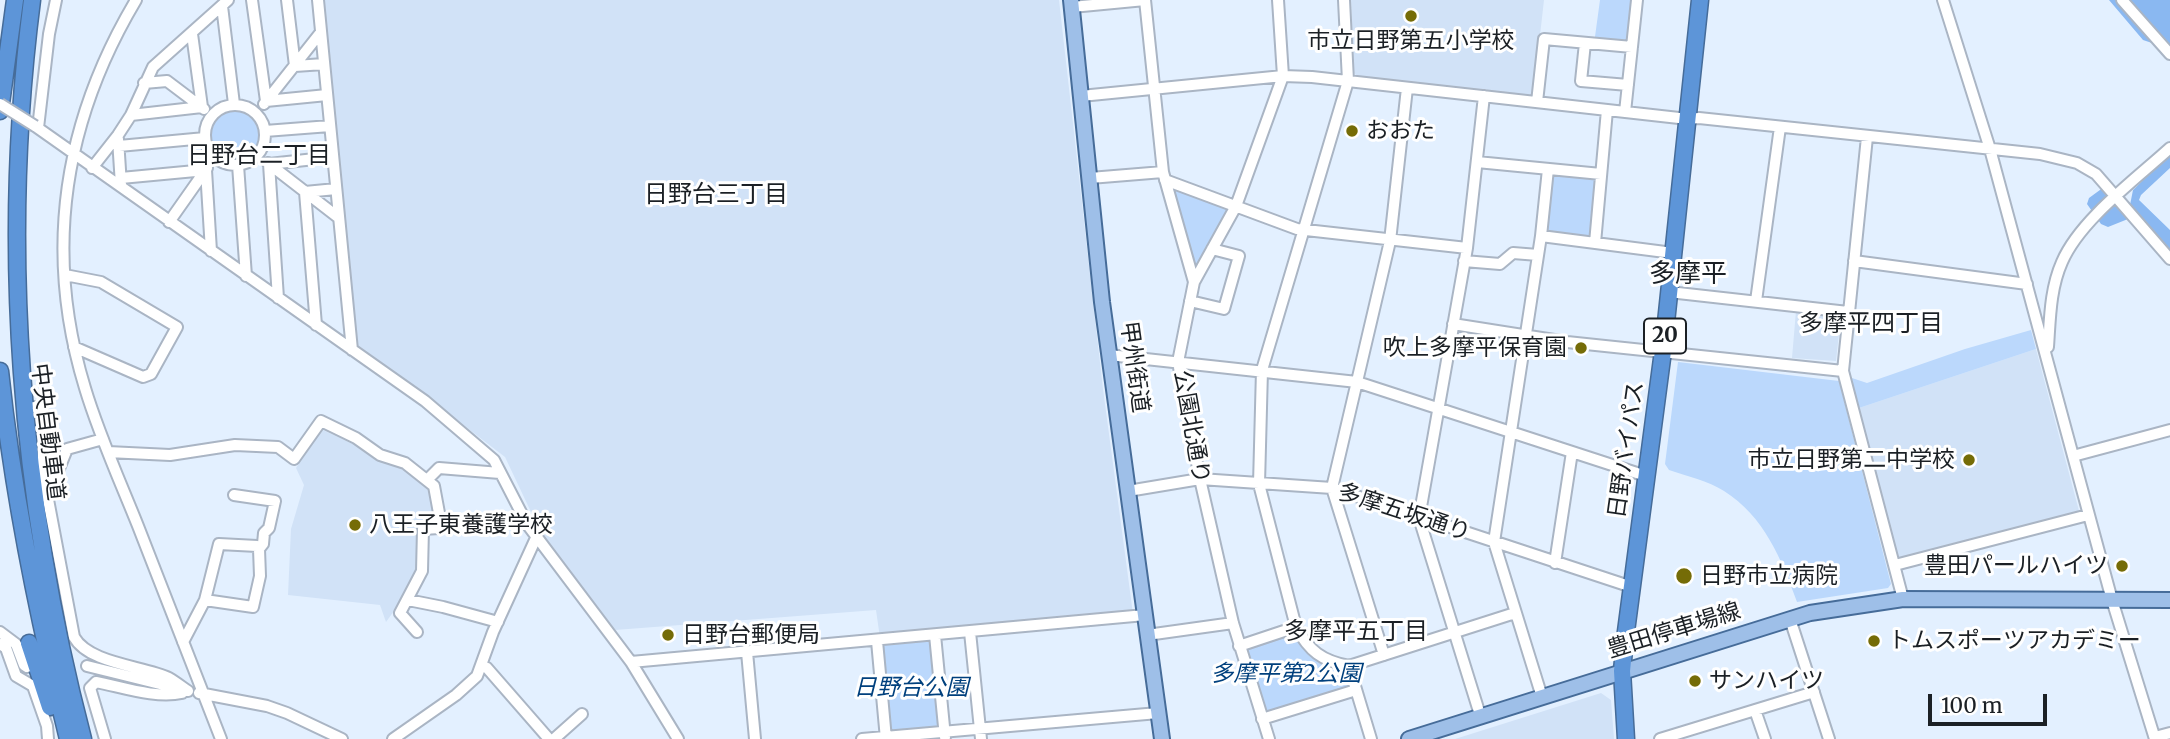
<!DOCTYPE html>
<html>
<head>
<meta charset="utf-8">
<style>
	body { margin:0 }
	#map { position:relative; width:2170px; height:739px; overflow:hidden; background:#e3f0ff; font-family:Merriweather,serif }
	canvas { display:block }
	.scale { position:absolute; left:1928px; top:694px; width:119px; height:32px; box-sizing:border-box; border:4px solid #1b2025; border-top:0; padding-left:9px; font-size:21px; line-height:24px; white-space:nowrap; color:#1b2025; -webkit-text-stroke:5px #fff; paint-order:stroke }
</style>
</head>
<body>
<div id="map">
<canvas width="2170" height="739"></canvas>
<div class="scale">100 m</div>
</div>
<script>
const context = document.querySelector('canvas').getContext('2d');
context.lineJoin = 'round';
function fillPath(path, color) { context.fillStyle = color; context.fill(path, 'evenodd'); }
function stroke(path, color, width, dash) { context.strokeStyle = color; context.lineWidth = width; context.lineCap = dash ? 'butt' : 'round'; context.setLineDash(dash || []); context.stroke(path); }
function label(font, color, halo, rows, align = 'center') {
  context.font = font + ' Merriweather,"Noto Sans JP",serif'; context.lineWidth = 6; context.setLineDash([]); context.textBaseline = 'middle'; context.strokeStyle = halo; context.fillStyle = color; for (const [text, x, y, turn = 0] of rows) {
    context.save(); context.translate(x, y); context.rotate((+turn || 0) * Math.PI / 180); context.textAlign = isNaN(turn) ? turn : align; if (halo) context.strokeText(text, 0, 0); context.fillText(text, 0, 0); context.restore();
  }
}
fillPath(new Path2D(`
	M322,0H1059L1103,389L1133,614L880,638L876,610L615,630L540,531L505,457L432,401L356,347Z
	M1351,0H1544L1533,97L1358,77L1353,72Z
	M1796,311L1841,315L1836,361L1792,358Z
	M2036,349L2079,511L1899,559L1859,408Z
	M321,429L355,445L378,460L403,466L431,488L435,526H419L417,568L404,597L386,622L380,605L288,595L291,529L304,485L296,468Z
	M1601,693L1611,700L1614,739H1455Z`), '#d1e2f7');
fillPath(new Path2D(`
	M1600,0H1637L1632,47L1594,44Z
	M208 134a27 27 0 1 1 54 0a27 27 0 1 1-54 0Z
	M1552,174L1595,180L1590,239L1546,234Z
	M1172,188L1228,208L1194,273Z
	M2031,330L2036,349L1859,408L1849,377L1867,383L1965,349Z
	M1678,362L1839,381L1891,584L1888,588L1797,602C1782,560 1764,516 1724,491C1708,481 1687,476 1669,470L1665,464Z
	M1296,627L1303,641L1349,666L1356,690L1262,719L1239,646Z
	M936,640L945,732L885,737L877,645Z`), '#bbd8fc');
fillPath(new Path2D(`
	M2109,0H2170V49L2143,40Z
	M2170,154V168L2141,195L2139,200L2170,230V253L2138,215L2108,227L2101,224L2087,204L2089,198L2104,187L2118,207L2130,205L2133,190Z`), '#8ab8f1');
const minor = new Path2D(`
	M136,0C64,121 43,251 85,388C99,435 120,481 138,526C166,597 193,668 221,739
	M252,0L266,101L327,95
	M287,0L295,66L324,64
	M318,0L352,350
	M1145,0L1163,172L1194,282
	M1344,0L1348,81L1262,370L1259,484L1296,627C1309,651 1322,661 1349,666L1515,613
	M1943,0L1990,149L2112,600L2155,739
	M2122,0L2170,54
	M222,6L234,104
	M1072,7L1145,0
	M1585,43L1581,81L1628,85
	M144,83L167,81L204,109
	M1081,96L1283,76L1312,77L1688,119L1699,118L2040,154L2077,163L2096,174L2170,259
	M1537,102L1544,39L1632,47
	M264,104L321,32
	M205 135a30 30 0 1 1 60 0a30 30 0 1 1-60 0Z
	M1625,112L1637,0
	M131,115L202,107L192,34
	M35,126L425,401L494,460L527,524L631,662L678,739
	M38,128L49,34L56,0
	M265,131L330,126
	M1867,137L1843,371L1903,599
	M118,139L121,185
	M119,146L205,138
	M1477,162L1601,174
	M268,163L339,218
	M238,165L246,276
	M92,168L118,135L131,115L153,67L228,0
	M121,178L206,170L211,251
	M1090,178L1163,172
	M1165,180L1297,229L1467,248
	M169,222L207,168
	M1541,236L1673,253
	M1595,243L1607,110
	M1464,261L1500,264L1513,253L1538,255
	M1854,261L2027,284
	M65,275L101,282L177,327L151,374L143,377L74,347
	M1669,292L1848,312
	M278,298L269,164L333,157
	M1190,301L1224,309L1239,256L1212,249
	M1756,301L1780,127
	M1453,324L1567,342L1843,371
	M316,325L305,192L336,189
	M2048,347C2050,319 2050,289 2062,262C2080,220 2136,179 2170,148
	M1109,355L1357,382L1646,476
	M28,408L35,407L42,411L43,473L74,637C89,664 144,666 169,678C176,682 182,687 188,691
	M108,452L170,455L235,445L278,447L294,459L321,421L356,438L380,455L405,463L434,486L439,513V528L423,529L422,571L400,613L417,632
	M2073,456L2170,430
	M427,480L439,468L500,473
	M1128,491L1200,479L1332,488L1632,587
	M234,495L275,501L269,528L264,533L263,544L259,549
	M47,498L67,449L103,439
	M1555,563L1572,452
	M1895,565L2088,515
	M408,600L443,607L498,622
	M1790,619L1829,739
	M0,632L16,644L24,665L27,667
	M970,632L981,739
	M935,635L945,737
	M1147,635L1233,623
	M877,641L886,739
	M183,642L205,600L219,544L257,546L259,549L260,576L253,607L205,600
	M0,644L6,648L16,676L33,686L47,726L48,739
	M1239,646L1296,627
	M747,652L755,739
	M1384,655L1332,488L1390,241L1407,88
	M631,662L1145,615
	M87,666L180,689
	M482,666L487,668L549,739
	M1349,666L1371,739
	M199,693L267,706L287,713L342,739
	M1542,697L1494,542L1541,236L1548,169
	M1755,710L1765,739
	M1481,718L1419,518L1467,248L1484,96
	M1262,719L1356,690
	M2155,737L2170,733
	M105,739L90,688L96,682C122,687 156,699 182,693
	M393,739L456,695L477,676L493,632L536,538
	M554,739L582,714
	M862,739L1158,713
	M1269,739L1233,623L1200,479L1178,362L1194,282L1236,206L1283,76L1278,0
	M1660,739L1814,692`);
const major = new Path2D(`
	M1071,0L1102,302L1162,739
	M1409,739L1810,613L1903,599L2170,600`);
const highway = new Path2D(`
	M32,0C0,246 20,499 83,739
	M0,111L15,0
	M0,371C13,496 38,618 68,739
	M29,643L50,707
	M1626,739L1622,671L1625,639L1663,351L1700,0`);
stroke(minor, '#aab5c4', 14);
stroke(major, '#466c99', 18);
stroke(highway, '#466c99', 19);
stroke(minor, '#fff', 10);
stroke(major, '#9ebfe8', 14);
stroke(highway, '#5d95d8', 16);
const minorBridge = new Path2D(`
	M0,104L35,126`);
stroke(minorBridge, '#aab5c4', 14, []);
stroke(minorBridge, '#fff', 10);
for (const [x, y, r, color] of [
	[1411,16,7,"#756c07"],
	[1352,131,7,"#756c07"],
	[1581,348,7,"#756c07"],
	[1969,460,7,"#756c07"],
	[355,525,7,"#756c07"],
	[2122,566,7,"#756c07"],
	[1684,576,9,"#756c07"],
	[668,635,7,"#756c07"],
	[1874,641,7,"#756c07"],
	[1695,681,7,"#756c07"]
]) { const dot = new Path2D(); dot.arc(x, y, r, 0, 2 * Math.PI); context.fillStyle = color; context.fill(dot); stroke(dot, '#fff', 2.5); }
for (const [x, y, w] of [
	[1665,336,42]
]) { const box = new Path2D(); box.roundRect(x - w / 2, y - 17.5, w, 35, 5); context.fillStyle = '#fff'; context.fill(box); stroke(box, '#1b2025', 2); }
label('bold 21px', '#1b2025', null, [
	["20",1665,336]
]);
label('23px', '#1b2025', '#fff', [
	["市立日野第五小学校",1411,41,"center"],
	["おおた",1366,131],
	["吹上多摩平保育園",1567,348,"right"],
	["市立日野第二中学校",1955,460,"right"],
	["八王子東養護学校",369,525],
	["豊田パールハイツ",2108,566,"right"],
	["日野市立病院",1700,576],
	["日野台郵便局",682,635],
	["トムスポーツアカデミー",1888,641],
	["サンハイツ",1709,681]
], 'left');
label('23px', '#1b2025', '#fff', [
	["甲州街道",1134,367,82],
	["公園北通り",1191,427,80],
	["中央自動車道",47,432,83],
	["日野バイパス",1627,450,-82],
	["多摩五坂通り",1404,513,18],
	["豊田停車場線",1674,631,-17]
]);
label('italic 23px', '#00407d', '#fff', [
	["多摩平第2公園",1286,674],
	["日野台公園",911,688]
]);
label('24px', '#1b2025', '#fff', [
	["日野台二丁目",259,156],
	["日野台三丁目",716,195],
	["多摩平四丁目",1871,324],
	["多摩平五丁目",1356,632]
]);
label('26px', '#1b2025', '#fff', [
	["多摩平",1688,275]
]);
</script>
</body>
</html>
